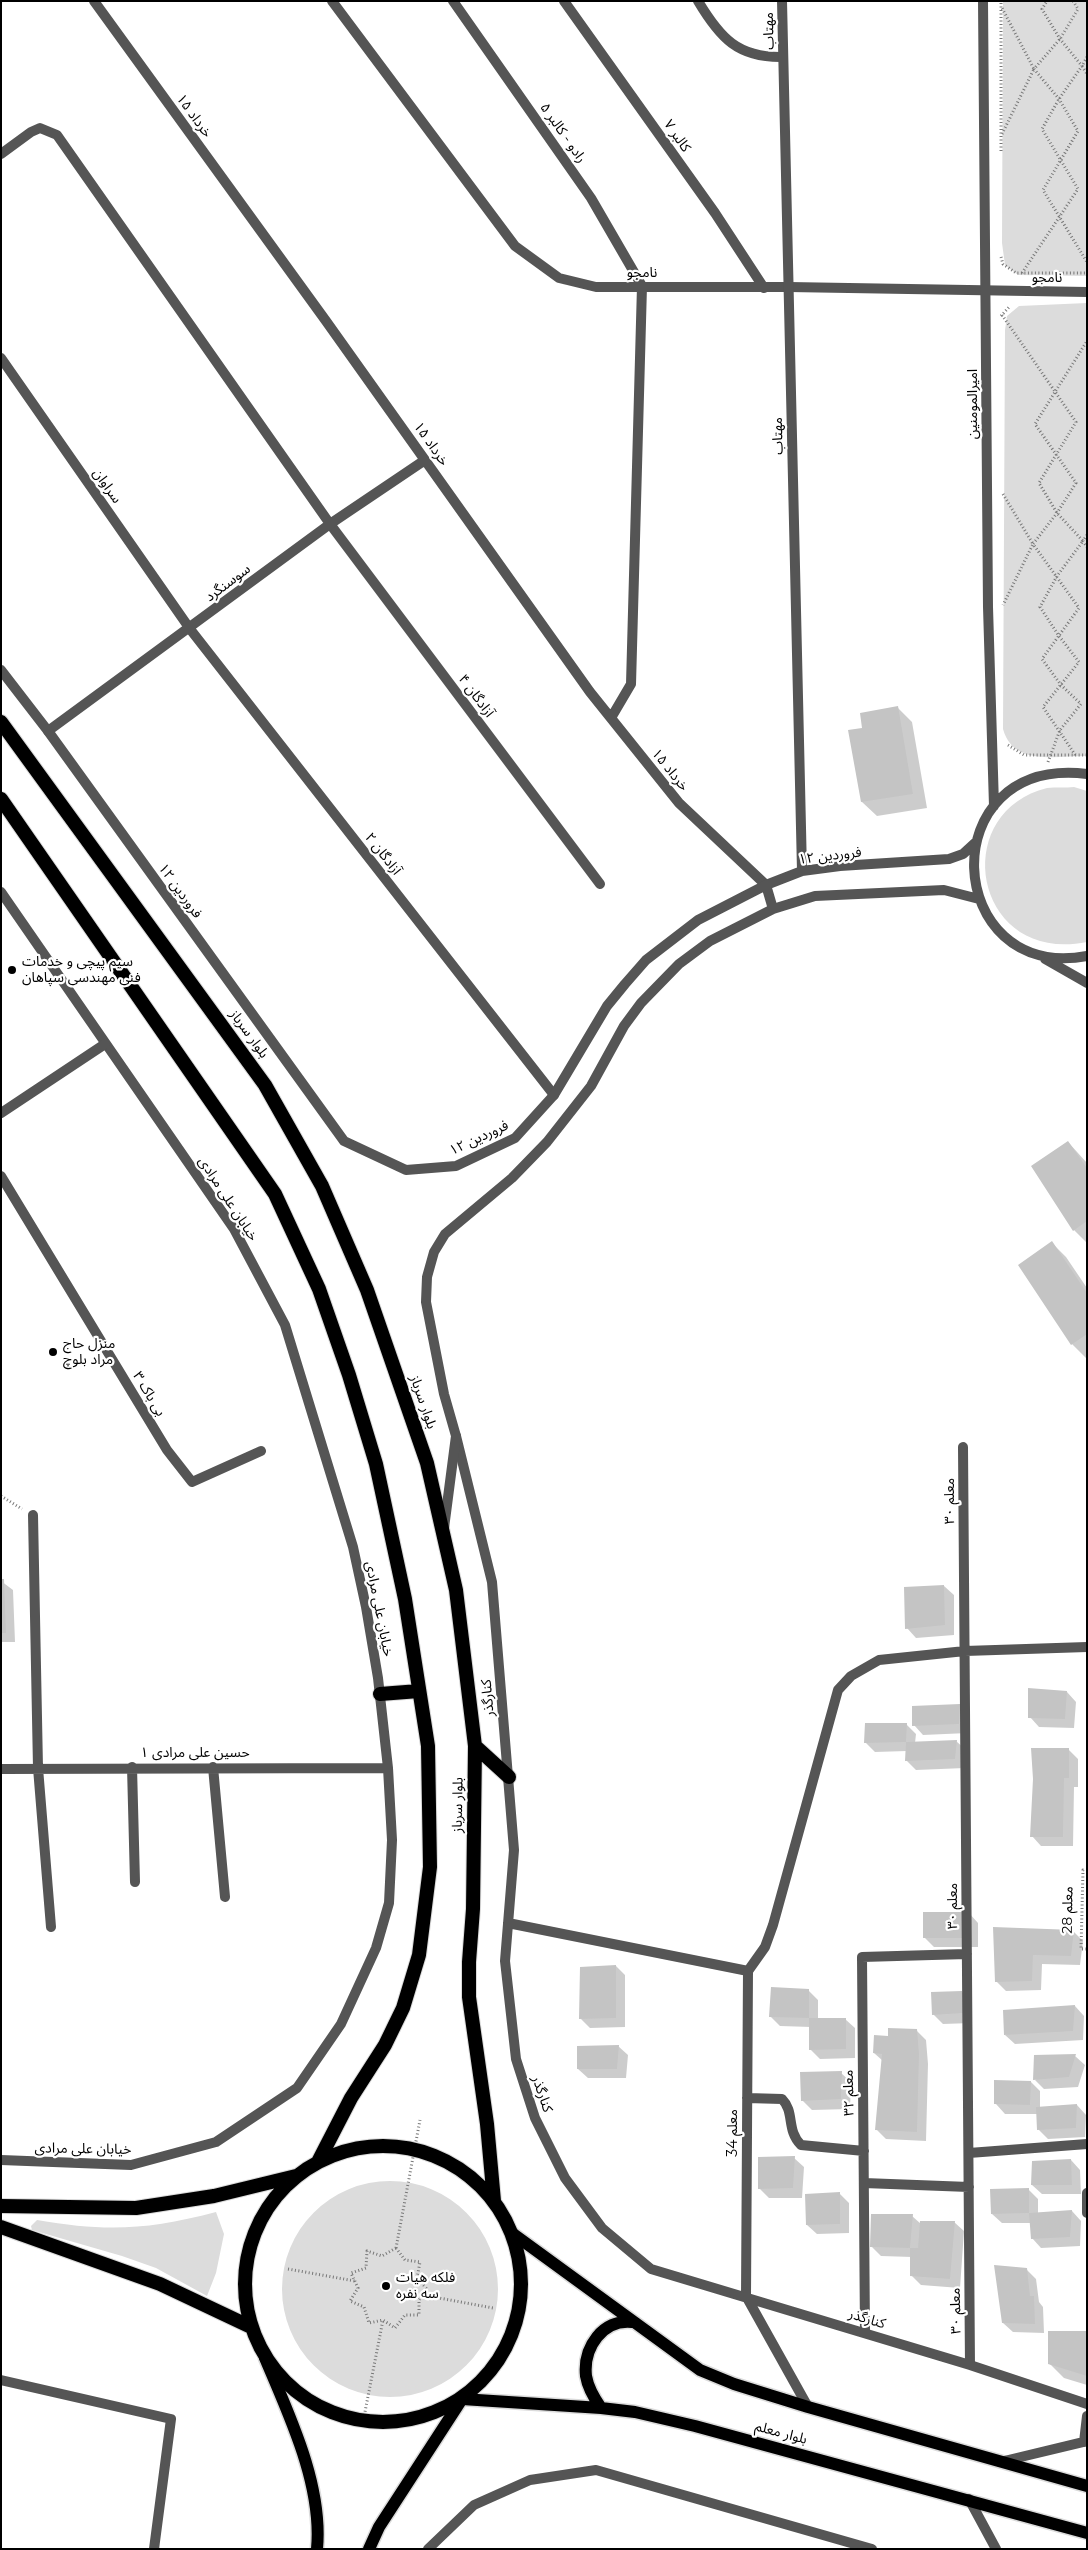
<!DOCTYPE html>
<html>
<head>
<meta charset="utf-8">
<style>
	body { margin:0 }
	#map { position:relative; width:1088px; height:2550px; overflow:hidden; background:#fff; font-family:Montserrat,sans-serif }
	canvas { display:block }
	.frame { position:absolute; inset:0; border:2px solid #000; pointer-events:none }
</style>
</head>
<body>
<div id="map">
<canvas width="1088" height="2550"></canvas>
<div class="frame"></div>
</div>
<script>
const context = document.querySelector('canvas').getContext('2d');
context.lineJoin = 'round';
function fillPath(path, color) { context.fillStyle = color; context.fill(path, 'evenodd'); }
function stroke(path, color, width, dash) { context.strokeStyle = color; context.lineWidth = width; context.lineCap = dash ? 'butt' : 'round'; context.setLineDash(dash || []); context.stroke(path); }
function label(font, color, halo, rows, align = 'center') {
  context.font = font + ' Montserrat,"Noto Sans Arabic",sans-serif'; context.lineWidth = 4.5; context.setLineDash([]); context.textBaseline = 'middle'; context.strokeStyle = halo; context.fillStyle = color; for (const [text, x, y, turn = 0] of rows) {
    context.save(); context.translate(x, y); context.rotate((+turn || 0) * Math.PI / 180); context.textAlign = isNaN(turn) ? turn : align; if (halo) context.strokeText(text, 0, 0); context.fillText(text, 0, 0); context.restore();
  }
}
fillPath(new Path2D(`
	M1003,1H1087V276L1018,275L1005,265L1002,243Z
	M1087,303V756C1056,756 1013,766 1003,729L1005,330L1007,316L1019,306Z
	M1074,787L1087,791V942C974,965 947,813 1047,788C1055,787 1066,788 1074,787Z
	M282 2289a108 108 0 1 1 216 0a108 108 0 1 1-216 0Z
	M216,2212L224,2234L216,2273L207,2296L156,2268L122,2256L32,2230L31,2226L37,2220C106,2232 148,2230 216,2212Z`), '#dcdcdc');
fillPath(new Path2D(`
	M897,707L912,722L927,808L877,816L862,802L863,729Z
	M1068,1142L1087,1163V1243L1074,1230Z
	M1052,1243L1066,1257L1087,1288V1359L1072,1344L1020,1265Z
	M1,1581L13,1590L15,1642H1Z
	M944,1586L954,1595V1635L916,1638L907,1628Z
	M1067,1692L1076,1702L1074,1728L1039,1727L1030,1717Z
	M960,1705L969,1715L968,1733L923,1735L914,1725Z
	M906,1724L916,1734L915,1743L956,1741L966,1750L965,1768L916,1770L906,1760L907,1751L875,1752L865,1742Z
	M1068,1749L1078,1759V1787H1074L1073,1846H1041L1032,1836Z
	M969,1913L978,1923V1947H934L924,1937Z
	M995,1928L1074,1932L1083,1941L1080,1965L1042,1964L1041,1990L1006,1991L996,1981Z
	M616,1966L625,1975V2027L590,2028L581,2019Z
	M809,1991L818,2000V2019H845L855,2028V2058L820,2059L810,2049L811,2027L780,2026L770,2016Z
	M962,1992L971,2002L972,2023L943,2024L933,2014Z
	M1075,2006L1084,2016L1083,2040L1015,2044L1005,2035Z
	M916,2030L926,2040L928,2064L926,2141L886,2139L877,2130L883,2061L874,2053Z
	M618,2046L628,2055L626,2078H588L578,2069Z
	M1075,2056L1085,2065L1078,2087L1044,2089L1035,2080Z
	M841,2073L851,2082L850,2109L812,2110L802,2100Z
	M1031,2082L1040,2091V2108L1077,2105L1086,2115L1085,2137L1048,2139L1039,2130L1038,2114H1005L996,2104Z
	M794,2158L804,2167L802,2198H769L759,2188Z
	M1071,2160L1080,2170L1081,2194H1042L1032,2185Z
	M1028,2189L1038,2199V2214L1072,2211L1081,2221L1080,2246L1041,2248L1032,2238L1031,2223H1002L992,2214Z
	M839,2193L849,2203V2233L817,2234L807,2225Z
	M912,2216L921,2224L954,2222L964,2231L960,2288L921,2285L911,2275L912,2257L881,2256L872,2247Z
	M1026,2269L1036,2279L1039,2302L1043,2307L1044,2333L1013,2332L1003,2323Z
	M1087,2333V2385L1064,2378L1049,2363Z`), '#0003');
fillPath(new Path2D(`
	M898,706L913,794L861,802L848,730L862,728L860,713Z
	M1068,1141L1087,1168V1221L1073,1231L1031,1166Z
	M1052,1241L1087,1293V1334L1071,1345L1018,1265Z
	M1,1579H4L6,1633H1Z
	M944,1585L945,1625L905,1629L904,1587Z
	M1028,1688L1067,1691L1065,1719L1028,1718Z
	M960,1704L959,1724L912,1726V1706Z
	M865,1723H907L906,1742L864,1743Z
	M957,1740L955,1759L905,1761L906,1742Z
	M1031,1748H1069V1778H1064L1063,1837H1030L1033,1779Z
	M923,1912H969V1938H923Z
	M993,1927L1074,1930L1071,1956L1033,1955L1032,1981L995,1982Z
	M616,1965V2018L579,2019L580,1967Z
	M771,1987L809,1989V2018L769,2017Z
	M962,1991L963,2013L932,2015L931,1992Z
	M1075,2005L1073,2031L1004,2035L1003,2010Z
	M809,2018H846V2049L809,2050Z
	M888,2028L917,2029L919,2054L917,2132L875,2130L882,2054L873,2053L874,2035L888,2036Z
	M619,2045L617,2069H577V2046Z
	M1076,2054L1069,2077L1033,2080L1034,2055Z
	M842,2071L841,2099L801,2101L800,2072Z
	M994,2080L1031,2081L1030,2105L994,2104Z
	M1077,2104L1076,2128L1037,2130L1036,2107Z
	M795,2156L793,2188L758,2189V2157Z
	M1071,2159L1072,2185H1031L1032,2161Z
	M1029,2188V2213L1072,2210L1070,2237L1031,2239L1029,2213L991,2214L990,2189Z
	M840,2192V2224L806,2225L805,2194Z
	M871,2214H913L910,2248L870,2247Z
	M920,2221H955L950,2279L910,2276V2248H918Z
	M994,2265L1027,2268L1030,2296H1034L1035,2324L1002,2323Z
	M1048,2331H1087V2376L1048,2364Z`), '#c4c4c4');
const primary = new Path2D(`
	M512,2233L700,2370L734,2384L808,2407L1087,2486
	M265,2358C289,2415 323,2485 317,2549
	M601,2408C594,2398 588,2388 586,2376C583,2347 603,2319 632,2322
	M369,2549L379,2527L462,2399L601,2408L635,2412L695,2426L1087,2533`);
const trunk = new Path2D(`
	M1,722L265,1085L322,1186L367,1290L427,1463L456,1590L475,1746L473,1909L469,1962V1997L487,2124L494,2201
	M1,799L275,1194L319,1289L349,1375L376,1464L405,1599L428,1746L430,1867L419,1955L403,2008L385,2045L351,2098L318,2162
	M380,1694L419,1691
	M475,1746L509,1777
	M245 2284a138 138 0 1 1 276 0a138 138 0 1 1-276 0Z
	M1,2206L136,2208L214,2196L296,2176
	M1,2227L160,2284L251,2327`);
stroke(primary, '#dbdbdb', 15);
stroke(trunk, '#dbdbdb', 16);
stroke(new Path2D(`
	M1073,1L1078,9L1060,39L1034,69L1059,99L1078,131L1043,190L1087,262
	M1087,57L1082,66L1087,74
	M1002,134L1034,69L1002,8
	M1001,151V1
	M1001,257L1003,264L1016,273H1087
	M1022,273L1078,189L1042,129L1059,99L1082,66L1060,39L1042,9L1047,1
	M1002,315L1076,422L1039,483L1057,513L1083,541L1057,576L1040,607L1059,636L1079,662L1043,707L1076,756
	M1001,316L1010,306
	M1003,494L1033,544L1003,605
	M1087,535L1083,541L1087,547
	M1008,745L1024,755H1087
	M1048,762L1060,730L1081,704L1061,685L1042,659L1079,608L1033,544L1057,513L1076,483L1035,424L1087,341
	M1,1496L22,1509
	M1087,1870H1083L1081,1949H1087
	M396,2248L405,2260L420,2262L417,2278L427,2289L419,2300V2315H405L395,2328L383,2320L369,2323L364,2307L350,2301L358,2288L351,2273L366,2268L367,2251L382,2256Z
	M396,2248L420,2120
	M288,2269L355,2281
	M423,2295L493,2308
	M363,2422L383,2320`), '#777', 3, [1, 2.5]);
stroke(new Path2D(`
	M330,524L600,884
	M190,629L554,1095
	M1,2380L171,2419L154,2549`), '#555', 10);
stroke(new Path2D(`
	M94,1L326,321L590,692L679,803L766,885
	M332,1L515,246L559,278L596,287H789L1087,292
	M453,1L591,198L642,286L631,684L611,718
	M564,1L715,213L764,288
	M698,1C720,38 738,58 783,57
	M1,154L31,132L40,128L57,135L330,524
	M1,358L190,629
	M48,731L330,524L425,460
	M1,892L234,1229L285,1325L353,1547L366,1607L378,1678L388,1768L392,1840L389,1903L376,1948L341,2024L297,2088L216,2142L131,2165L1,2160
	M1,1176L167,1450L192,1482L261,1451
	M456,1436L492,1582L514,1850L505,1961L516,2059L535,2118L565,2178L602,2228L651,2269L970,2365L1087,2404
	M963,1447L970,2365
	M33,1515L38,1768L51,1927
	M132,1767L135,1882
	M213,1767L225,1897
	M1,1769L388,1768
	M508,1923L748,1971
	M748,1971L765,1947L773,1925L838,1690L851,1676L879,1660L965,1651L1087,1647
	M748,1971L746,2296L808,2407
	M747,2098L782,2099C795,2112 786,2130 801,2145L864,2151
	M969,2153L1087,2144
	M864,2183L969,2187
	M1087,2193V2213
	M865,2333L862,1957L967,1954
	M1084,2442L1087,2416
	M1000,2462L1087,2441
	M969,2499L996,2549
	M428,2549L474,2505L530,2480L596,2470L872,2549`), '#555', 10);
stroke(new Path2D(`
	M782,1L802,871
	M983,1L988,607L994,806
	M1,670L48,731L344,1141L406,1170L456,1166L515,1138L554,1095L607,1006L625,984L646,960L698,920L766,885L802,871L840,866L949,859L963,854L975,843
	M1087,774C930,755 943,983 1087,956
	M766,885L773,909
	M1045,959L1087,983
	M1,1113L105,1044
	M444,1528L456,1436L444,1394L426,1302L427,1277L434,1252L445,1234L512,1178L547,1142L591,1086L624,1026L641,1003L679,964L710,941L773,909L815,896L944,890L979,899`), '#555', 10);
stroke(primary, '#000', 12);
stroke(trunk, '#000', 14);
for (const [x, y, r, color] of [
	[12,970,5,"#000"],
	[53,1352,5,"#000"],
	[386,2286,5,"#000"]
]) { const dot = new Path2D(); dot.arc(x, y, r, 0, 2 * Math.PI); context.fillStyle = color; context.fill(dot); stroke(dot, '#fff', 2); }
label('14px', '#000', '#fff', [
	["مهتاب",769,31,-91],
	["۱۵ خرداد",194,116,54],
	["رادو - کالبر ۵",563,133,55],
	["کالبر ۷",677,136,55],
	["نامجو",642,273],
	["نامجو",1047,278],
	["امیرالمومنین",973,404,-90],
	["مهتاب",778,436,-91],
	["۱۵ خرداد",431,444,55],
	["سراوان",107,486,55],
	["سوسنگرد",228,583,-37],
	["آزادگان ۴",476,696,53],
	["۱۵ خرداد",670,770,51],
	["آزادگان ۲",383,854,52],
	["۱۲ فروردین",830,856,-7],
	["۱۲ فروردین",180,891,54],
	["بلوار سرباز",249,1034,54],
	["۱۲ فروردین",479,1138,-25],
	["خیابان علی مرادی",228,1199,57],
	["بی باک ۳",149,1394,59],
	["بلوار سرباز",423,1402,71],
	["معلم ۳۰",950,1501,-90],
	["خیابان علی مرادی",379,1609,79],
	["کنارگذر",488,1698,-95],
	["حسین علی مرادی ۱",195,1753],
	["بلوار سرباز",458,1805,-89],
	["معلم ۳۰",953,1906,-90],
	["معلم 28",1068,1910,-89],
	["معلم ۳۲",849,2093,-91],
	["کنارگذر",542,2094,71],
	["معلم 34",733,2133,-90],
	["خیابان علی مرادی",83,2149,1],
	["معلم ۳۰",956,2311,-91],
	["کنارگذر",867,2319,17],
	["بلوار معلم",781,2433,15]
]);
label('14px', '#000', '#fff', [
	["سیم پیچی و خدمات",22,962],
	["فنی مهندسی سپاهان",22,978],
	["منزل حاج",63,1344],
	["مراد بلوچ",63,1360],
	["فلکه هیات",396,2278],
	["سه نفره",396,2294]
], 'left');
</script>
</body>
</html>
